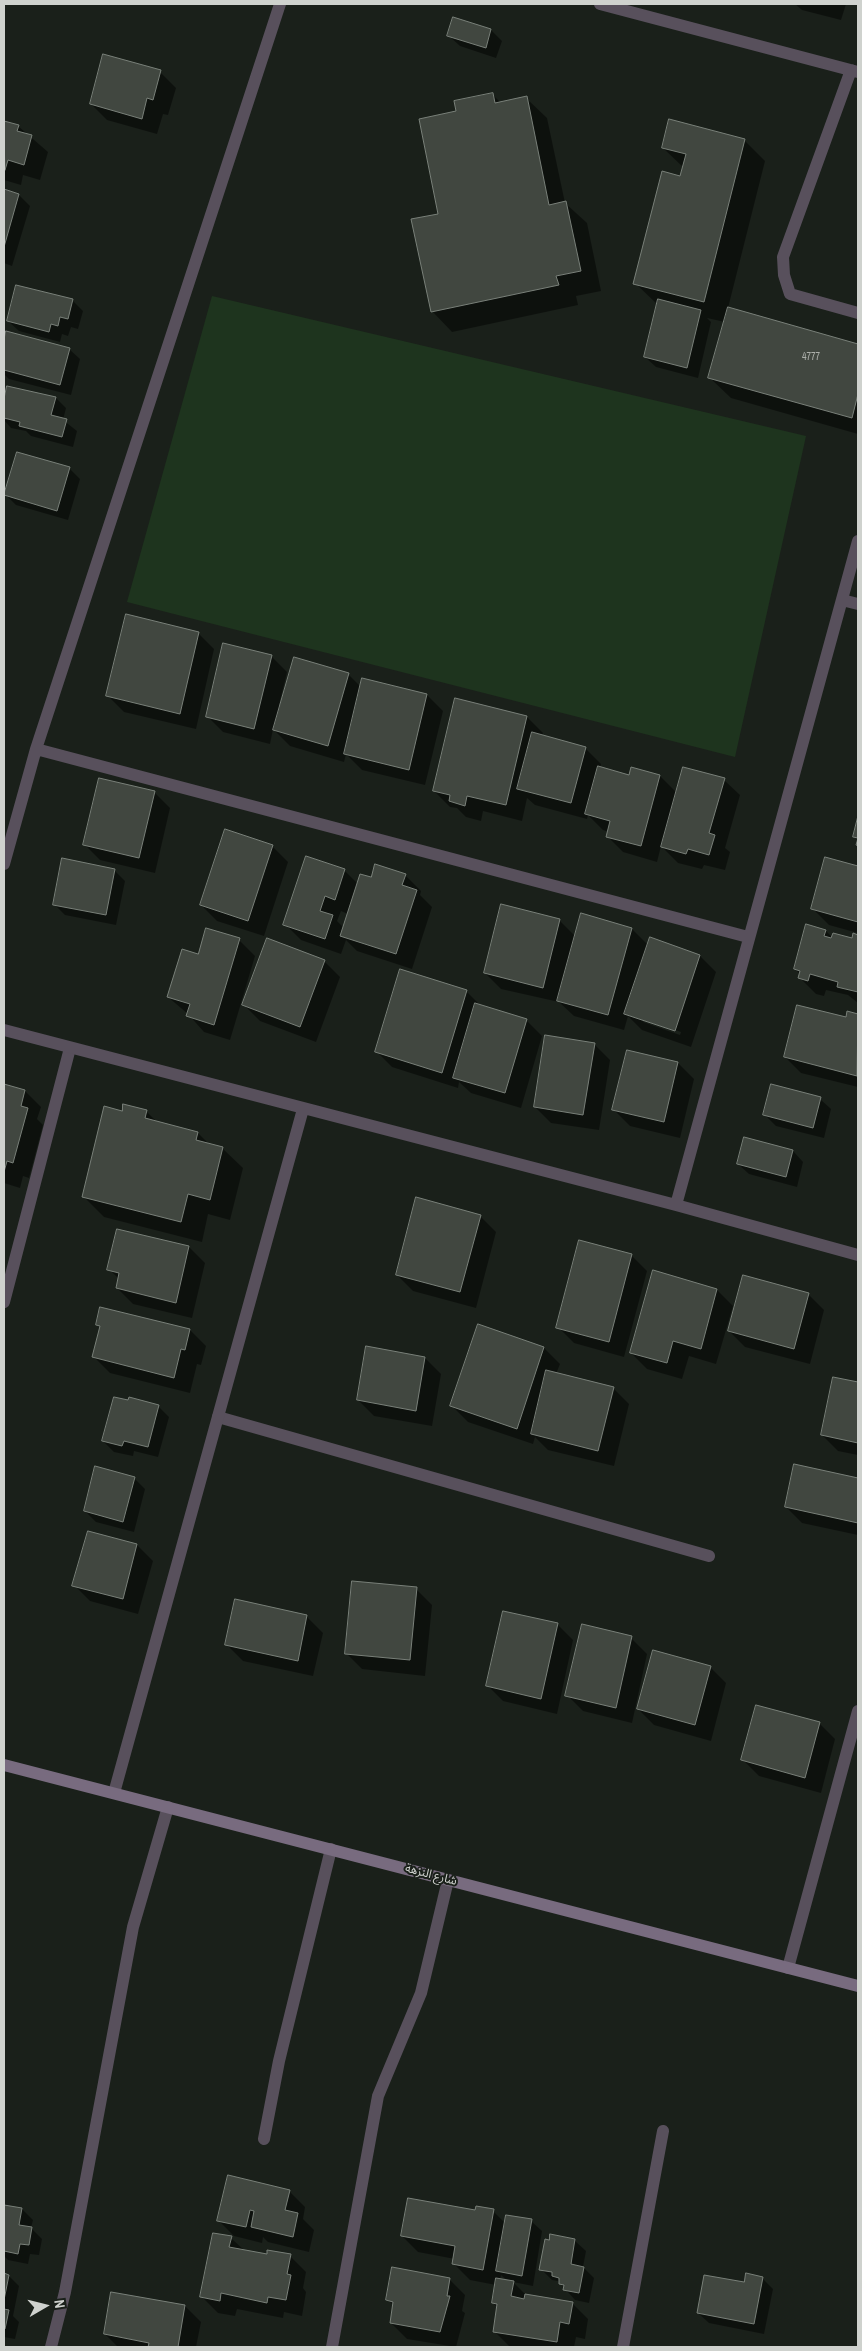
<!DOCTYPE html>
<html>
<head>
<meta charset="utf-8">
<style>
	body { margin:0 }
	#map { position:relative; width:862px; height:2351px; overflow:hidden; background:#1a201a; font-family:"Archivo Narrow",sans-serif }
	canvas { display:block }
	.frame { position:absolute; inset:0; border:5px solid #cfd2ce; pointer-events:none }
	.north { position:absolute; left:20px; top:2281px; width:50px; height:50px; -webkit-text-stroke:4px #1a201a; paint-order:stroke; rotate:82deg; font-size:14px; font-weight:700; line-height:20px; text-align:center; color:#cfd2ce }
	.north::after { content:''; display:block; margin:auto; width:18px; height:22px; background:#cfd2ce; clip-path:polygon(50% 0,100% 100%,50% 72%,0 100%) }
</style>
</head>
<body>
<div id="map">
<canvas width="862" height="2351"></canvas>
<div class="frame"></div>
<div class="north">N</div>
</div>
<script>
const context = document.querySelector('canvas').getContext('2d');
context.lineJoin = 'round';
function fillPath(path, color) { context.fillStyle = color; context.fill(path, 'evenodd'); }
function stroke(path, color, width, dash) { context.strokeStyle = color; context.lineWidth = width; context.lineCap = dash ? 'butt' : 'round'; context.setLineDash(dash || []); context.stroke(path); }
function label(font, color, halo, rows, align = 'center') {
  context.font = font + ' "Archivo Narrow","Noto Sans Arabic",sans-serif'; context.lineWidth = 4; context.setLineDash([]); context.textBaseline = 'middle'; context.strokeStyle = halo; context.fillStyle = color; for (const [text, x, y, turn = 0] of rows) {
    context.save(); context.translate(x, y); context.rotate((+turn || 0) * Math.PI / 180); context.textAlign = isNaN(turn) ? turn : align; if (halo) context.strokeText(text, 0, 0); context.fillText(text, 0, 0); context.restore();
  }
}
fillPath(new Path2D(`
	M212,296L806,436L735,757L127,602Z`), '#1e341e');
fillPath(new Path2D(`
	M795,4H846L841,20L802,10Z
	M454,19L491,30L502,41L496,58L460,46L449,36Z
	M160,72L176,88L168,115L163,114L157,134L107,120L91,104Z
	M492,94L501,103L526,98L547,118L565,203L587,223L601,291L576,296L578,305L452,332L432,311L440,215L457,112Z
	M4,122L18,126L48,152L40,180L23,175L21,185L4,180Z
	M744,140L765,161L728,308L858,345V434L731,398L710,378L725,322L707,318L711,322L698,378L656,367L645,357L658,305L635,283L684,168L663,148Z
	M4,191L19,195L30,206L12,266L4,263Z
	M72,300L83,311L78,329L71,327L68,336L62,334L60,342L19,331L8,321Z
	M7,333L69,349L80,359L71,395L9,379L4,374V345Z
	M8,388L56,398L66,408L63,420L77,431L73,447L31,436L26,431L11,428L4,420V404Z
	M69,468L80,479L68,520L16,505L5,494Z
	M198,633L214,649L196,729L124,712L108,696Z
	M271,656L287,672L279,705L281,706L348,674L361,687L363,680L427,695L443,711L425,785L362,770L346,754L344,762L290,746L273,729L270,744L223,732L207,716Z
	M527,717L543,733L542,736L585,748L601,764L600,768L630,776H660L677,793L724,780L740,795L725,848L730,852L725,870L704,865L702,869L678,863L661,846L657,862L623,852L607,836L609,832L603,830L588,815L587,819L535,805L527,798L522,821L483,811L481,821L466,817L457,808L450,807L434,791Z
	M154,792L170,808L155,873L100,860L84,844Z
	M272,846L288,862L264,936L217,921L201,905Z
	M826,859L858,867V933L829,925L813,909Z
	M114,870L125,881L116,925L65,915L55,905Z
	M344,870L358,884L372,879L405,875L421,891L420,895L432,907L412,969L357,951L346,940L341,954L301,940L285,924ZM341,911L348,914L344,928L337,921Z
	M559,920L576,937L632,929L649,946L651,939L700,956L716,972L691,1047L642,1030L628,1016L624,1030L574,1016L559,1002L501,989L485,973ZM643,1019L681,1032L680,1035L643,1022Z
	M826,931L833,938L852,940L854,935L858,936V1003L848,995L826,990L824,996L816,994L800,978L801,975L795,969Z
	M239,940L255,956L230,1040L204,1032L188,1014L168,997L199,955Z
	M324,961L340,977L316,1042L260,1021L244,1005Z
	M466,991L482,1007L526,1020L542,1036L521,1108L471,1093L459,1082L458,1088L392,1067L376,1051Z
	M848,1013L858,1015V1087L801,1073L785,1057L847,1019Z
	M594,1044L610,1060L599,1130L551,1123L535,1107Z
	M678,1063L694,1079L680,1138L630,1126L614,1110Z
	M4,1085L25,1091L41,1107L37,1119L43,1125L29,1178L23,1176L20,1188L4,1183Z
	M820,1099L831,1109L824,1138L776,1126L765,1115Z
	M146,1111L158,1123L198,1133L209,1144L222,1148L243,1168L230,1220L208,1214L202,1242L104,1217L83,1196L123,1112Z
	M793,1151L803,1162L797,1187L749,1174L738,1164Z
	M480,1216L496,1232L476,1308L413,1291L397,1275Z
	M118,1230L189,1247L205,1263L192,1318L133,1304L117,1288L119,1279L109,1269Z
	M631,1255L647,1271L624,1357L574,1343L558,1327Z
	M654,1272L717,1290L733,1306L716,1364L689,1356L682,1379L647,1369L631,1353Z
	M808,1294L824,1310L810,1364L745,1347L729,1331Z
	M97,1325L190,1330L206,1346L201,1365L197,1364L190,1393L110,1373L94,1357L101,1328Z
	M544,1348L560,1364L556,1374L613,1388L629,1404L614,1466L548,1450L535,1437L533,1444L468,1422L452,1406Z
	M425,1358L441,1374L432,1426L374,1416L358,1400Z
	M834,1378L858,1384V1455L838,1451L822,1435Z
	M129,1402L158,1406L169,1417L158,1457L134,1451L133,1456L114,1452L103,1441Z
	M795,1466L858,1479V1535L802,1523L786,1507Z
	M134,1478L145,1489L134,1532L96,1522L85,1511Z
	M88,1532L137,1545L153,1561L138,1614L90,1601L74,1585Z
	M416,1589L432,1605L425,1676L362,1669L346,1653Z
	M236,1601L307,1617L323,1633L313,1676L243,1661L227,1645Z
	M557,1624L573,1640L557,1714L503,1701L487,1685Z
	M631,1638L647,1654L632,1723L583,1711L567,1695Z
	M710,1667L726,1683L711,1741L654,1725L638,1709Z
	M819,1723L835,1739L821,1793L759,1776L743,1760Z
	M289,2191L305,2207L303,2219L314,2230L309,2252L268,2242L263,2237L262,2243L234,2236L218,2220Z
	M4,2206L22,2209L33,2220L31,2228L42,2239L39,2255L30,2254L28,2264L8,2260L4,2256Z
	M493,2211L505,2223L531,2221L542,2231L533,2286L513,2282L527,2296L572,2303L588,2319L585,2339L576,2337L574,2347H510L494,2331L498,2308L493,2303L496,2285L470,2280L454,2264L455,2259L418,2252L402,2236L476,2212ZM501,2275L508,2281L500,2280Z
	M551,2236L575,2241L586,2251L583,2267L594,2278L589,2303L575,2300L558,2281L552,2280L541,2269Z
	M231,2238L245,2251L268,2256H290L306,2272L303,2288L306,2292L302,2316L284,2312L283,2318L237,2309L235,2316L218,2313L202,2297Z
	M4,2275L9,2276L19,2286L13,2316L19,2322L15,2339L4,2337Z
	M762,2278L773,2289L764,2334L709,2323L698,2313L745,2284Z
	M449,2279L465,2295L462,2311L465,2313L456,2347L407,2339L391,2323L394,2306L388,2300Z
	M185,2306L201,2322L196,2347H118L105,2334Z`), '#0007');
const building = new Path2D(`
	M453,17L491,29L486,48L447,36Z
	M103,54L161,70L153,100L147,98L142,119L90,104Z
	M493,93L495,103L527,96L549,205L566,201L581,271L556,276L559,285L431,312L411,219L438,214L419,119L456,111L454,101Z
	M669,119L745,139L704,302L633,284L662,171L680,176L686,154L662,148Z
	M4,121L19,125L17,131L32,135L24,165L8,160L5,170Z
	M4,189L19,194L4,247Z
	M16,285L73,299L68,319L60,317L58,326L51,324L49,332L7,321Z
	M658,299L701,310L687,368L644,357Z
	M728,307L858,344V394L852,418L708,378Z
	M6,331L70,348L60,385L4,370V340Z
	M7,386L56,397L51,415L67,419L62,437L19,426L20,422L4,418V399Z
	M17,452L70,467L57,511L4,495Z
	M126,614L199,632L180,714L106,696Z
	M223,643L272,655L254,729L206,717Z
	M294,657L349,673L328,746L273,730Z
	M362,678L427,694L409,770L344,754Z
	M455,698L527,716L506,805L467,796L465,806L449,801L450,795L433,791Z
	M532,732L586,747L571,803L517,789Z
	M598,766L629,775L631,767L660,775L641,846L606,837L610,821L585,814Z
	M683,767L725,778L709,833L715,835L709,855L688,849L686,854L661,847Z
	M99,778L155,791L139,858L83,845Z
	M858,816V846L856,845L858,838L853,837Z
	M225,829L273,845L248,921L200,905Z
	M306,856L345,869L335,900L325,896L320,911L333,915L325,939L283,925Z
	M825,857L858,866V922L811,909Z
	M62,858L115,869L106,915L53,905Z
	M375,864L406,874L402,885L417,890L396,954L340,936L360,874L371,877Z
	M501,904L560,919L543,988L484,973Z
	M581,913L632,928L608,1015L557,1001Z
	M806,924L826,930L824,936L831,938L833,933L852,938L853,933L858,935V992L837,987L838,982L810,974L808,981L798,978L800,971L794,969Z
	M206,928L240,938L214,1025L186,1016L190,1004L167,997L182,949L198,954Z
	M650,937L700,955L675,1031L624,1014Z
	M267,938L325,960L300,1027L242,1005Z
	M400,969L467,990L442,1073L375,1052Z
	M475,1003L527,1019L505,1093L453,1078Z
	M797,1005L846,1017L847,1011L858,1014L857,1076L784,1057Z
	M545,1035L595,1043L583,1115L534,1107Z
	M627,1050L678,1062L664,1122L612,1110Z
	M4,1084L25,1090L21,1106L28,1108L13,1163L7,1161L4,1172Z
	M771,1084L821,1097L813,1128L763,1115Z
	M123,1104L147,1110L145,1118L198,1132L196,1140L223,1147L210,1200L188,1194L181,1222L82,1197L104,1106L122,1111Z
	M744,1137L793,1150L786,1177L737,1164Z
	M416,1197L481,1215L460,1292L396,1275Z
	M117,1229L189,1246L176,1303L116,1288L119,1273L107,1270Z
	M579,1240L632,1254L609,1342L556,1328Z
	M653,1270L717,1289L701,1349L673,1341L667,1363L630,1353Z
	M743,1275L809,1293L794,1349L728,1331Z
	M100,1307L190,1329L185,1350L181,1349L174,1378L92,1357L100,1326L96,1325Z
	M478,1324L544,1347L517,1429L450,1406Z
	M366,1346L425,1357L416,1411L357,1400Z
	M546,1370L614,1387L598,1451L531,1434Z
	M833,1377L858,1382V1443L821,1435Z
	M114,1397L128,1400L129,1397L159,1405L148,1447L124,1441L122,1446L102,1441Z
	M794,1464L858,1478V1523L785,1507Z
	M95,1466L135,1477L123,1522L84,1511Z
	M88,1531L137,1544L123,1599L72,1586Z
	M352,1581L417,1587L410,1660L345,1654Z
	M235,1599L307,1615L298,1661L225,1645Z
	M503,1611L558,1623L541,1699L486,1686Z
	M582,1624L632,1636L616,1708L565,1696Z
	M653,1650L711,1666L695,1725L637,1709Z
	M756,1705L820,1722L805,1778L741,1760Z
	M228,2175L290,2190L285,2210L298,2213L293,2237L251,2227L254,2211L250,2210L246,2227L217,2221Z
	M408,2198L475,2210L476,2206L494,2209L483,2270L452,2264L455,2246L401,2236Z
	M4,2205L22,2208L19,2225L32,2227L29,2245L20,2244L18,2254L4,2251Z
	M506,2215L532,2219L522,2276L496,2271Z
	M213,2233L232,2236L229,2247L267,2254V2250L291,2254L287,2274L291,2275L286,2300L268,2297L267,2303L221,2293L220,2301L200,2297Z
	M550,2234L575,2239L571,2264L584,2267L579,2293L563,2290L564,2285L559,2284V2278L552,2276V2272L539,2270L545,2239L549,2240Z
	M392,2267L450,2278L447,2296H450L440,2332L390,2323L393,2302L386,2300Z
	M4,2273L9,2275L4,2300Z
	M746,2273L763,2277L754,2324L697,2313L704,2275L744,2282Z
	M496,2278L514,2281L511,2296L524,2299L525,2294L573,2302L569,2324L560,2322L557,2342L493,2332L497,2304L492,2303Z
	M111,2292L185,2305L178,2347H148L149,2343L104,2334Z
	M4,2309L9,2310L5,2329H4Z`);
fillPath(building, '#414740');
stroke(building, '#798079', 1);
stroke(new Path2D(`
	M4,1302L70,1048
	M218,1417L709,1556`), '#58505c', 12);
stroke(new Path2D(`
	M600,4L858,72
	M851,70L783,257L784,275L790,294L858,313
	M842,600L858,604
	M36,749L748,937
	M4,864L36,749L280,4
	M4,1030L676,1205L858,1255
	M676,1205L858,541
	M114,1793L303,1109
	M788,1968L858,1711
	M264,2139L279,2061L331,1849
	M51,2347L65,2292L133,1927L168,1807
	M332,2347L378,2096L421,1993L448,1880
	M623,2347L663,2131`), '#58505c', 12);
stroke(new Path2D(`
	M4,1765L858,1986`), '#786b7f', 12);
label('10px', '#acafaa', null, [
	["4777",811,357]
]);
label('12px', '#cfd2ce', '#1a201a', [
	["شارع النزهة",431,1875,15]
]);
</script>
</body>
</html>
